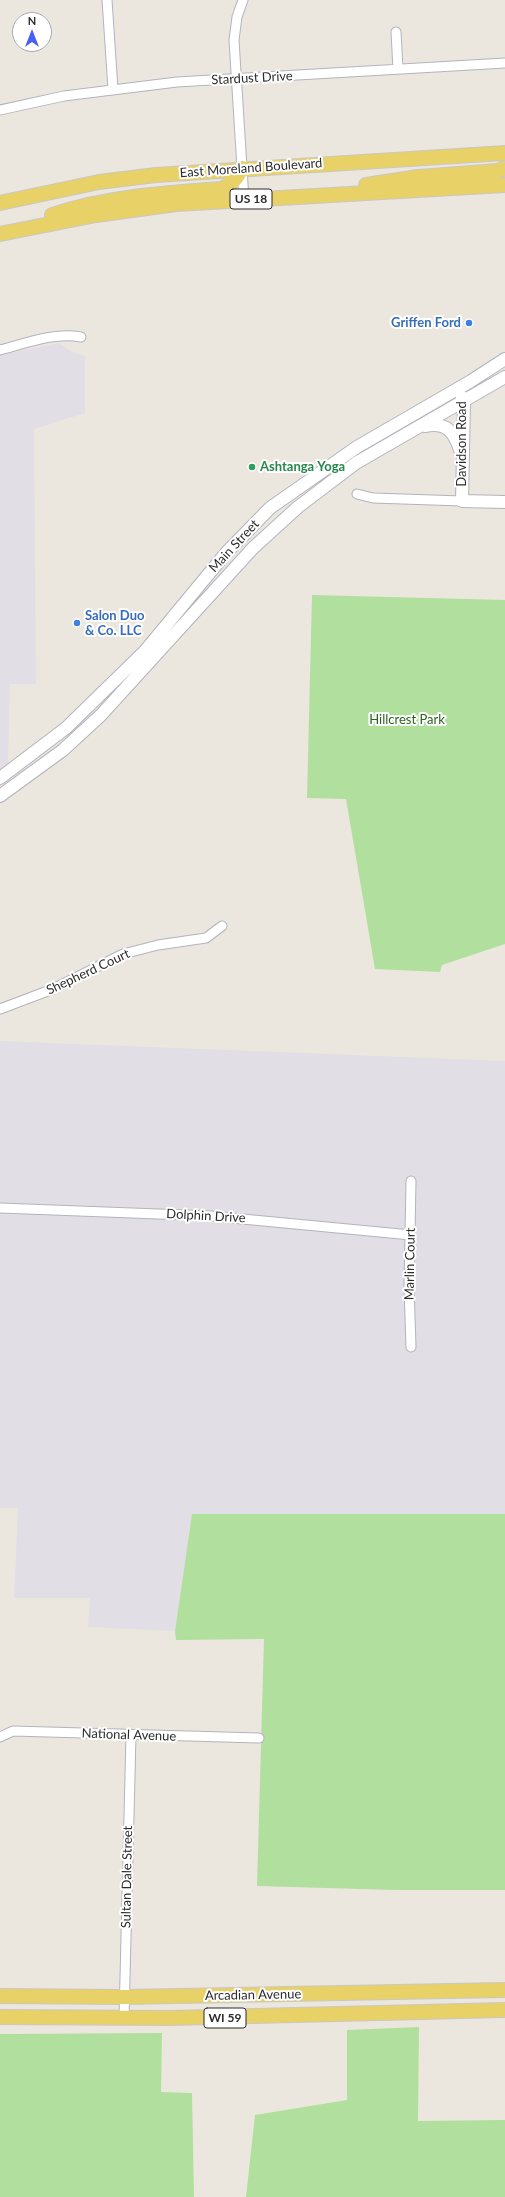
<!DOCTYPE html>
<html>
<head>
<meta charset="utf-8">
<style>
	body { margin:0 }
	#map { position:relative; width:505px; height:2197px; overflow:hidden; background:#ece7de; font-family:Lato,sans-serif }
	canvas { display:block }
	.north { position:absolute; left:12px; top:12px; width:40px; height:40px; box-sizing:border-box; background:#fff; border:1px solid #aaa; border-radius:50%; rotate:0deg; font-size:11px; font-weight:700; line-height:16px; text-align:center; color:#2b2b2b }
	.north::after { content:''; display:block; margin:auto; width:14px; height:18px; background:#485fef; clip-path:polygon(50% 0,100% 100%,50% 72%,0 100%) }
</style>
</head>
<body>
<div id="map">
<canvas width="505" height="2197"></canvas>
<div class="north">N</div>
</div>
<script>
const context = document.querySelector('canvas').getContext('2d');
context.lineJoin = 'round';
function fillPath(path, color) { context.fillStyle = color; context.fill(path, 'evenodd'); }
function stroke(path, color, width, dash) { context.strokeStyle = color; context.lineWidth = width; context.lineCap = dash ? 'butt' : 'round'; context.setLineDash(dash || []); context.stroke(path); }
function label(font, color, halo, rows, align = 'center') {
  context.font = font + ' Lato,sans-serif'; context.lineWidth = 4; context.setLineDash([]); context.textBaseline = 'middle'; context.strokeStyle = halo; context.fillStyle = color; for (const [text, x, y, turn = 0] of rows) {
    context.save(); context.translate(x, y); context.rotate((+turn || 0) * Math.PI / 180); context.textAlign = isNaN(turn) ? turn : align; if (halo) context.strokeText(text, 0, 0); context.fillText(text, 0, 0); context.restore();
  }
}
fillPath(new Path2D(`
	M58,343L75,353L85,356V413L34,429L36,684H10L8,767L0,772V355Z
	M0,1041L505,1061V1514H192L175,1631L88,1627L90,1598H14L18,1508H0Z`), '#e1dee5');
fillPath(new Path2D(`
	M312,595L505,600V944L442,965L440,972L375,969L346,799L307,798Z
	M192,1514H505V1890H395L257,1886L264,1639L176,1640L175,1631Z
	M419,2027L418,2121L505,2120V2197H246L255,2115L347,2100V2030Z
	M162,2033L161,2092L192,2093L194,2197H0V2034Z`), '#b1df9e');
const street = new Path2D(`
	M107,0L113,89
	M243,0L237,17L234,40L244,200
	M396,32L398,69
	M0,110L64,96L177,82L505,63
	M0,350C27,343 54,332 81,337
	M357,494L373,498L462,501
	M0,1009L53,989L123,954L158,945L206,938L222,926
	M411,1181L409,1286L411,1347
	M0,1208L211,1216L411,1235
	M0,1737L13,1731L259,1738
	M124,2018L131,1735`);
const secondary = new Path2D(`
	M462,397L464,402L462,501L505,502
	M425,426C446,422 454,431 460,450
	M0,778L66,728L145,651L226,553L270,508L357,447L471,381L505,359
	M0,796L63,750L101,715L253,548L298,507L356,463L505,377`);
const primary = new Path2D(`
	M366,185L418,177L498,171L505,168
	M0,203L99,182L156,175L505,153
	M52,215C107,197 164,193 221,189C232,185 237,178 242,168
	M0,234L96,215L176,204L505,185
	M0,1996L124,1997L505,1990
	M0,2017L170,2018L505,2010`);
stroke(street, '#b2b4be', 11);
stroke(secondary, '#b2b4be', 14);
stroke(primary, '#c8c8c8', 16);
stroke(street, '#fff', 9);
stroke(secondary, '#fff', 12);
stroke(primary, '#e8d167', 14);
for (const [x, y, r, color] of [
	[469,323,4,"#3f7fe0"],
	[252,467,4,"#2e9e5b"],
	[77,623,4,"#3f7fe0"]
]) { const dot = new Path2D(); dot.arc(x, y, r, 0, 2 * Math.PI); context.fillStyle = color; context.fill(dot); stroke(dot, '#fff', 1.5); }
for (const [x, y, w] of [
	[251,199,42],
	[225,2018,42]
]) { const box = new Path2D(); box.roundRect(x - w / 2, y - 10, w, 20, 3); context.fillStyle = '#fff'; context.fill(box); stroke(box, '#2b2b2b', 1); }
label('bold 12px', '#2b2b2b', null, [
	["US 18",251,199],
	["WI 59",225,2018]
]);
label('13px', '#2b2b2b', '#fff', [
	["Stardust Drive",252,78,-3],
	["East Moreland Boulevard",251,168,-4],
	["Davidson Road",462,444,-90],
	["Main Street",234,546,-47],
	["Shepherd Court",88,972,-25],
	["Dolphin Drive",206,1216,3],
	["Marlin Court",410,1264,-89],
	["National Avenue",129,1735,2],
	["Sultan Dale Street",127,1877,-89],
	["Arcadian Avenue",253,1995,-1]
]);
label('bold 13px', '#366cbe', '#fff', [
	["Griffen Ford",461,323],
	["Salon Duo",85,616,"left"],
	["& Co. LLC",85,631,"left"]
], 'right');
label('bold 13px', '#27864d', '#fff', [
	["Ashtanga Yoga",260,467]
], 'left');
label('13px', '#2a641f', '#fff', [
	["Hillcrest Park",407,720]
]);
</script>
</body>
</html>
